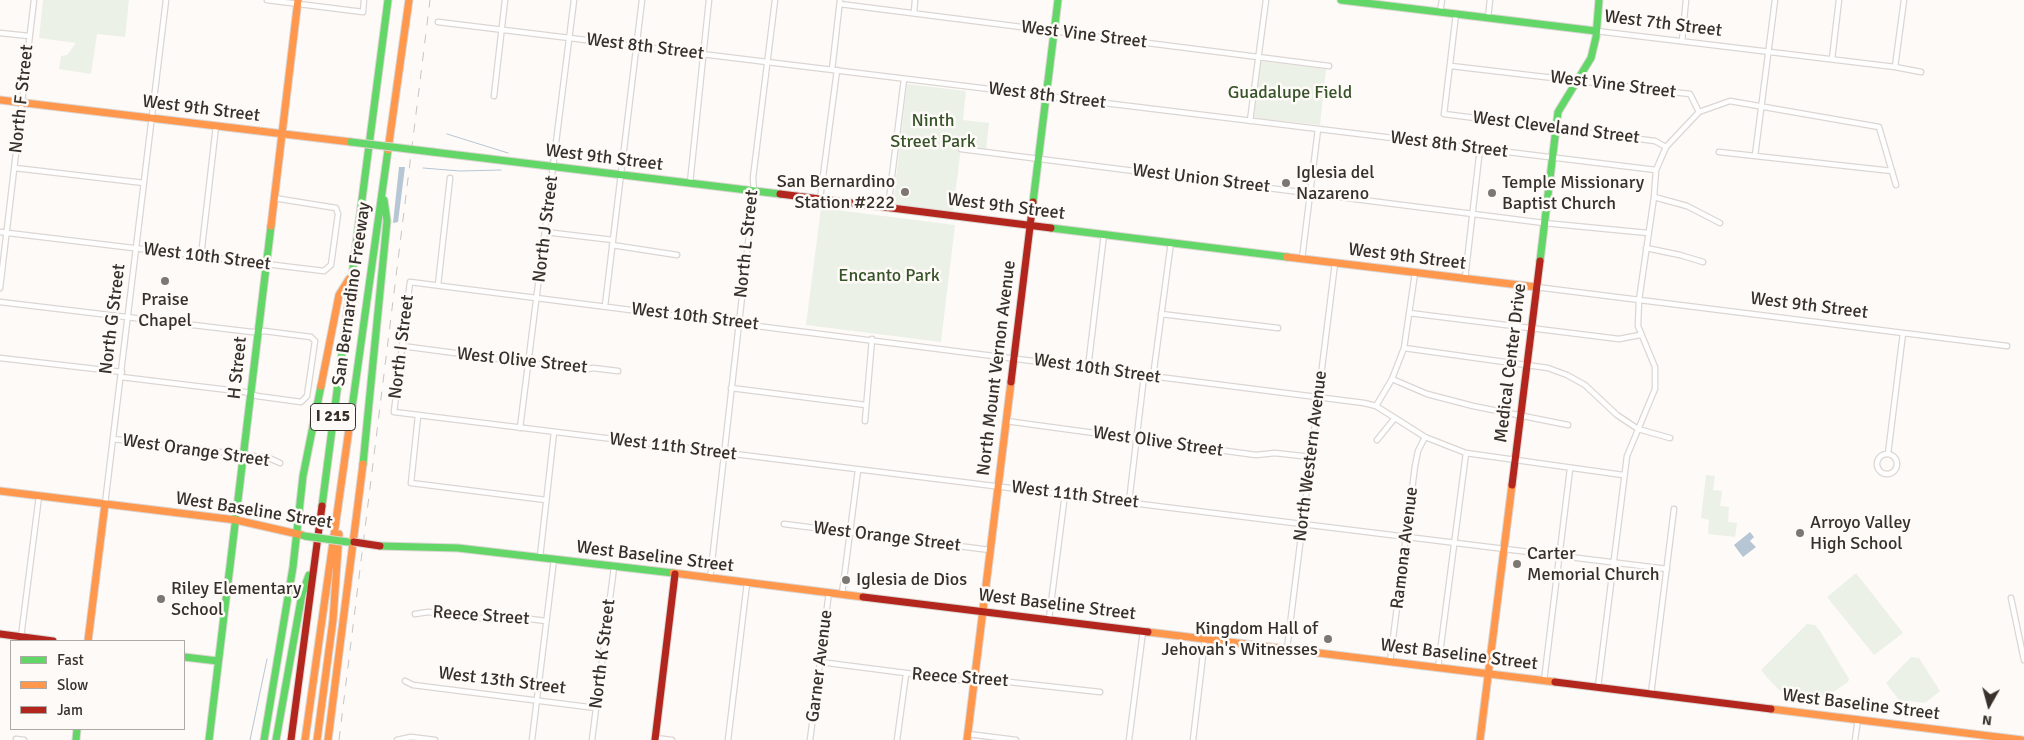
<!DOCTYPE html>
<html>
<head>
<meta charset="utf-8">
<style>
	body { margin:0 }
	#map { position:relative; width:2024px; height:740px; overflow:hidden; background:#fdfaf8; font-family:Signika,sans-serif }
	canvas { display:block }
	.legend { position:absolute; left:10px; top:640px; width:175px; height:90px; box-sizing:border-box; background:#fefaf7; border:1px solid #aea9a5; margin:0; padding:6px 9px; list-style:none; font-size:15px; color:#37302b }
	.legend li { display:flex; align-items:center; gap:10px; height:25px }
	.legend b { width:25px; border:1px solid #aea9a5 }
	.north { position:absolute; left:1964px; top:680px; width:50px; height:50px; -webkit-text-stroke:4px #fefaf7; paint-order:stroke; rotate:187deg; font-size:14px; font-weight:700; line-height:20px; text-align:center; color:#37302b }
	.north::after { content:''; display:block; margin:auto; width:18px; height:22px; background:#37302b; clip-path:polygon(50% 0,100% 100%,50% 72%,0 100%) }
</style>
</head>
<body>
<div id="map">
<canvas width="2024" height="740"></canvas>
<ul class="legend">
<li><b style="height:6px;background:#63d668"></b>Fast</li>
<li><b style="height:6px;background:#ff974d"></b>Slow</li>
<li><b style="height:6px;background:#b3261e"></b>Jam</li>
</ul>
<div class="north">N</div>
</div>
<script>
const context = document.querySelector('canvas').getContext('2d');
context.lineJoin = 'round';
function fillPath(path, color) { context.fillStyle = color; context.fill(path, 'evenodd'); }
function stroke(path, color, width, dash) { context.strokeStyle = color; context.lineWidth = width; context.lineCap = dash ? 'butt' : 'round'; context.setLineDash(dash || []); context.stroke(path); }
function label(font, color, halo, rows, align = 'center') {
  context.font = font + ' Signika,sans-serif'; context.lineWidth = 5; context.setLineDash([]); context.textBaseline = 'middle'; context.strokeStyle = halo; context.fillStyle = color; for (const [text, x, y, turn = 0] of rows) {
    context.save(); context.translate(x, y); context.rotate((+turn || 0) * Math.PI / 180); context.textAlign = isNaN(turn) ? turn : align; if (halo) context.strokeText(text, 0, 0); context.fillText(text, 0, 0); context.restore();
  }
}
fillPath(new Path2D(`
	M43,0H129L125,37L97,34L91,74L59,69L61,56L67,55L76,43L39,38Z
	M1260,61L1326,69L1320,125L1254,118Z
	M907,84L966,91L963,120L989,123L986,150L961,147L953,212L893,205Z
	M821,208L955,225L941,342L806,325Z
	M1706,475L1715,476L1713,490L1722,491L1720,506L1729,507L1728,522L1737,523L1735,537L1717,535V533V535L1708,534L1709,520L1701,518Z
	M1856,573L1903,633L1874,655L1827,597Z
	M1807,624L1815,625L1820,631L1849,679L1848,682C1809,711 1791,708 1761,670Z
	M1911,657L1919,658L1940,691L1925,703L1899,700L1886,683Z`), '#ecf1e7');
fillPath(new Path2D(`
	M399,167H405L398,222L393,223Z
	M1750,532L1754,537L1750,541L1756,547L1743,557L1734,545Z`), '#b6c6d5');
stroke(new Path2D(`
	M447,134L508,153
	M423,168L460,171L501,170
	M250,740L267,659`), '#b6c6d5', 1);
const street = new Path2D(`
	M267,0L363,12L364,0
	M840,4L1329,66
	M1440,12L1442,0
	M914,13L915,0
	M1456,14L1444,114L1655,141L1666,147
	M1488,18L1490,0
	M438,22L1656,170
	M1596,31L1895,67L1921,72
	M0,33L29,36
	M1682,41L1686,0
	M1832,59L1839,0
	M1451,66L1690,94L1699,112
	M1895,67L1904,0
	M832,70L840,0
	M494,96L505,0
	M1250,121L1266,0
	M961,149L1544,223L1648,233
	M1719,152L1892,171
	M1755,156L1775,0
	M15,168L144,183
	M690,183L709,0
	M1654,197L1687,206L1720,223
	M820,199L837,70
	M888,208L904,79
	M0,232L324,271L331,265L338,214L336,208L274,198
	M545,232L613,240
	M612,245L677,255
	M1646,248L1680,255L1703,262
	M201,256L216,126
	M1302,259L1318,129
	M1465,279L1480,148
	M438,285L450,178
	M1536,287L2007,346
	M0,288L34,0
	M0,302L252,332L264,331L311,337L315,341L307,396L301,402L257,396L245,392L121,377
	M605,306L642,0
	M1409,313L1619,339L1640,335
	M1161,314L1278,328
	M402,346L583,370L593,368L618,371
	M1404,348L1548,368L1567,375L1585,385L1617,415L1638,429L1670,438
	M0,358L122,372
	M1088,368L1104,234
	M1153,377L1171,242
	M1392,379L1427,394L1473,406L1568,425
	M731,388L866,405
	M1376,406L1392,379L1404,348L1415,273
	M418,416L411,483L546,500
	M865,421L872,339
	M1006,421L1256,455L1275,453L1311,457
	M520,428L574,0
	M113,439L269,458L280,463
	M1377,440L1394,419
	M1877 464a10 10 0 1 1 20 0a10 10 0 1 1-20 0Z
	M1888,454L1903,333
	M1623,475L1466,453L1425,437L1376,406L1364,403L410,282L394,412L1667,569
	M1129,502L1144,376
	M105,504L166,0
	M784,524L990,550
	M540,557L554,432
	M710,579L754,191L753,178L775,0
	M842,594L858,470
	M2011,598L2024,660
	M415,614L428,612L489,619L515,617L546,621
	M1049,619L1065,494
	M21,637L39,496
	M1287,649L1335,263
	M820,662L968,681L982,679L1100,692
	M1390,662L1415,466L1418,451L1425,437
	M1438,668L1466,453
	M405,681L413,685L596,708
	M1544,681L1570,469
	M1598,687L1627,456L1655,389V367L1638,326L1639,300L1654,197L1656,170L1666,147L1699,112L1730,101L1879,127L1896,185
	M1651,694L1674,509
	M968,734L1016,740
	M655,738L672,740
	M16,739L24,740
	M397,740L411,737L435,740
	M532,740L554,559
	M592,740L614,567
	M728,740L747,583
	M810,740L829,592
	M897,740L906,674
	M1129,740L1143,631
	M1193,740L1205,638
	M1855,740L1858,719`);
const fast = new Path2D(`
	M1341,0L1596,31
	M433,152L780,194
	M1033,202L1058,0
	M1051,228L1287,257
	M1540,261L1558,112L1591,58L1596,37L1599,0
	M350,422L388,150
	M363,464L387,221L384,200
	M322,506L388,0
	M380,546L458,548L673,573
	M184,657L218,661
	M76,740L77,729
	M209,740L271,226
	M264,740L293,567L303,476L321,386
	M276,740L302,594L309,575`);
const slow = new Path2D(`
	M0,100L351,142
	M388,150L409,0
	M271,226L298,0
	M1287,257L1536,287
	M321,386L339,295L349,279
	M0,491L236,520L302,535
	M673,573L863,597
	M1148,632L1555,682
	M88,641L105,504
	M1771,709L2022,740
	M305,740L350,422
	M317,740L333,620L339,534
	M328,740L363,464
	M967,740L1011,382
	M1480,740L1512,485`);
const jam = new Path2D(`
	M780,194L1051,228
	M1011,382L1033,202
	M1512,485L1540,261
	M863,597L1148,632
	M0,634L53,641
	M1555,682L1771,709
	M291,740L322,506
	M655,740L675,574`);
stroke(street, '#dcd6d3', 7);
stroke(fast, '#dcd6d3', 9);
stroke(slow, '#dcd6d3', 9);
stroke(jam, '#dcd6d3', 9);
stroke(street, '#fffefe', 4.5);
stroke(fast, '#63d668', 7);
stroke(slow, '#ff974d', 7);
stroke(jam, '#b3261e', 7);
stroke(new Path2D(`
	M339,740L430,0`), '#c7c5c4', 1, [9, 9]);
const fastBridge = new Path2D(`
	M351,142L433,152
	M304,536L348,542`);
const jamBridge = new Path2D(`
	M354,542L380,546`);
stroke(fastBridge, '#dcd6d3', 9, []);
stroke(jamBridge, '#dcd6d3', 9, []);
stroke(fastBridge, '#63d668', 7);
stroke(jamBridge, '#b3261e', 7);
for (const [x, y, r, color] of [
	[1286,183,5,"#7c7773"],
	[905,192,5,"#7c7773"],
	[1492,193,5,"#7c7773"],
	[165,281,5,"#7c7773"],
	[1800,533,5,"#7c7773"],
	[1517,564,5,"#7c7773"],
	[846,580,5,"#7c7773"],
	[161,599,5,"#7c7773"],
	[1328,639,5,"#7c7773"]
]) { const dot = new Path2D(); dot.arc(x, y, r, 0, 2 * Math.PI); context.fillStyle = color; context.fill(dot); stroke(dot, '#fefaf7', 2); }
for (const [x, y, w] of [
	[333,417,45]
]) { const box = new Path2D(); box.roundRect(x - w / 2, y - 13.5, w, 27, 4); context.fillStyle = '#fefaf7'; context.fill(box); stroke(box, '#37302b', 1); }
label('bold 16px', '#37302b', null, [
	["I 215",333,417]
]);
label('18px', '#37302b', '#fefaf7', [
	["West 7th Street",1663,24,7],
	["West Vine Street",1084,35,7],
	["West 8th Street",645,47,7],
	["West Vine Street",1613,85,7],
	["West 8th Street",1047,96,7],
	["North F Street",22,99,-84],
	["West 9th Street",201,109,7],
	["West Cleveland Street",1556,128,7],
	["West 8th Street",1449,145,7],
	["West 9th Street",604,158,7],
	["West Union Street",1201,179,7],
	["West 9th Street",1006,207,7],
	["North J Street",546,229,-83],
	["North L Street",747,244,-84],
	["West 10th Street",207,257,7],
	["West 9th Street",1407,257,7],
	["San Bernardino Freeway",352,294,-82],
	["West 9th Street",1809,306,7],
	["West 10th Street",695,317,7],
	["North G Street",113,319,-83],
	["North I Street",402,347,-83],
	["West Olive Street",522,361,6],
	["Medical Center Drive",1511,363,-83],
	["H Street",238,368,-84],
	["North Mount Vernon Avenue",997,368,-83],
	["West 10th Street",1097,369,8],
	["West Olive Street",1158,442,8],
	["West 11th Street",673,447,7],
	["West Orange Street",196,451,8],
	["North Western Avenue",1311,456,-83],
	["West 11th Street",1075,495,7],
	["West Baseline Street",254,511,9],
	["West Orange Street",887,537,7],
	["Ramona Avenue",1405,548,-83],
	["West Baseline Street",655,557,7],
	["West Baseline Street",1057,605,7],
	["Reece Street",481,616,4],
	["North K Street",603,654,-83],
	["West Baseline Street",1459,655,7],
	["Garner Avenue",820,666,-83],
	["Reece Street",960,678,4],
	["West 13th Street",502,681,7],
	["West Baseline Street",1861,705,7]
]);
label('18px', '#37532a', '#fefaf7', [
	["Guadalupe Field",1290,93],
	["Ninth",933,121],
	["Street Park",933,142],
	["Encanto Park",889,276]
]);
label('18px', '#37302b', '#fefaf7', [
	["Iglesia del",1296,173],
	["Nazareno",1296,194],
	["San Bernardino",895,182,"right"],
	["Station #222",895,203,"right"],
	["Temple Missionary",1502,183],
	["Baptist Church",1502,204],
	["Praise",165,300,"center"],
	["Chapel",165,321,"center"],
	["Arroyo Valley",1810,523],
	["High School",1810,544],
	["Carter",1527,554],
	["Memorial Church",1527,575],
	["Iglesia de Dios",856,580],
	["Riley Elementary",171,589],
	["School",171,610],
	["Kingdom Hall of",1318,629,"right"],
	["Jehovah's Witnesses",1318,650,"right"]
], 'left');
</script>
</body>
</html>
